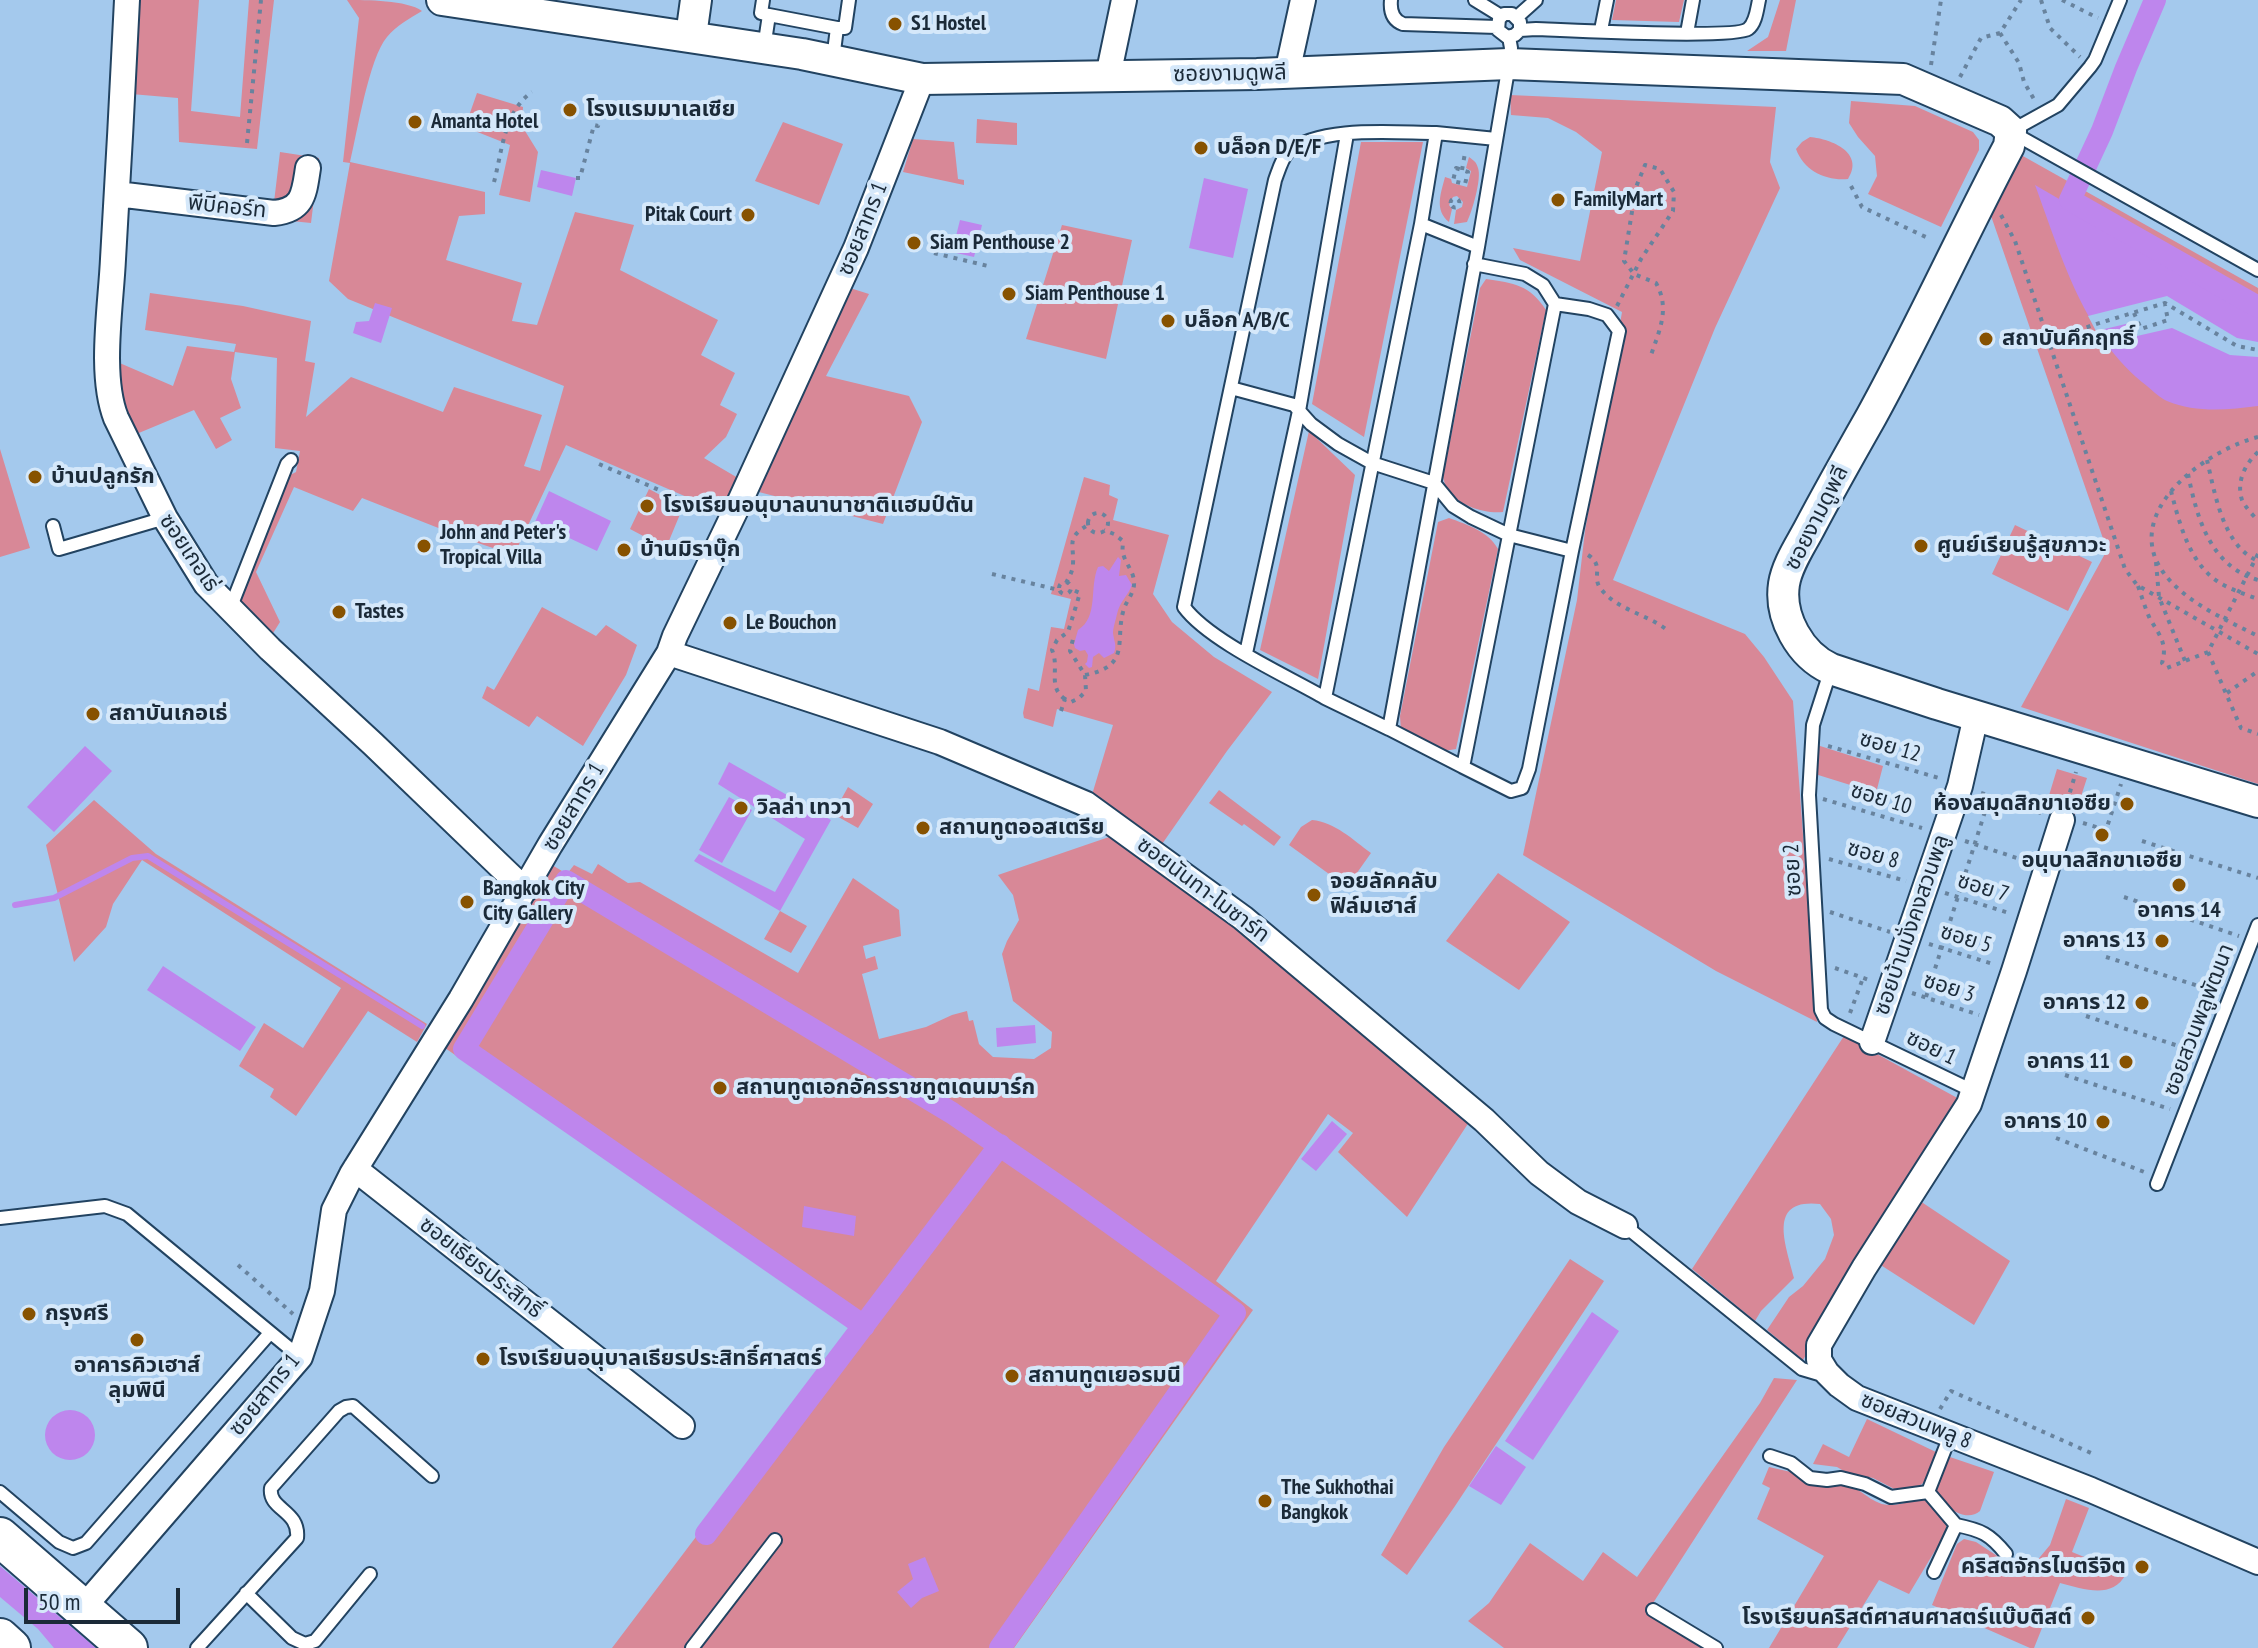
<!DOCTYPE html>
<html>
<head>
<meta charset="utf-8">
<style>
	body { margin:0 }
	#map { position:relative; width:2258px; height:1648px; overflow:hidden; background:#a4c9ed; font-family:"PT Sans Narrow",sans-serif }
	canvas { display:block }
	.scale { position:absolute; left:24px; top:1588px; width:156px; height:36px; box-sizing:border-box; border:4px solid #1b2a38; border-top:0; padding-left:10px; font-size:24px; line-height:28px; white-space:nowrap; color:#1b2a38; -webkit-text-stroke:6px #d5e8fa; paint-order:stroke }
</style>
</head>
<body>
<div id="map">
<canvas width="2258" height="1648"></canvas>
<div class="scale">50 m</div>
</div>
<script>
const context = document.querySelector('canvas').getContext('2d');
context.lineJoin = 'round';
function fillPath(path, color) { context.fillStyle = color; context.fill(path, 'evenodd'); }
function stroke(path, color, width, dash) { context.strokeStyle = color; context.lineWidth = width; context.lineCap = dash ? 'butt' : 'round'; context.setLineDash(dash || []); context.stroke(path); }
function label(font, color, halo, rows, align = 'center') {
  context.font = font + ' "PT Sans Narrow","Noto Sans Thai",sans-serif'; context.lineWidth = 8; context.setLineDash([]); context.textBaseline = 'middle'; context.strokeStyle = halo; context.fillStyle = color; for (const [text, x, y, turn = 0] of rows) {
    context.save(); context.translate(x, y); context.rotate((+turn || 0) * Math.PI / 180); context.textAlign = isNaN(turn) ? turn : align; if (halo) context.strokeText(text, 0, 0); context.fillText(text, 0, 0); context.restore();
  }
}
fillPath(new Path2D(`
	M135,0H199L191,111L240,117L249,0H274L257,149L179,142L178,98L131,94Z
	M347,0C366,0 407,0 422,11C410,18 396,26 387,37C369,58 357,133 350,162L485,192V214L459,216L446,260L522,283L512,321L537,325L575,212L634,225L620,270L718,320L701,355L735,373L720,405L737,414L726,437L704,458L738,478L724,513L566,445L514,555L469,540L362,498L353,511L294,487L256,572L280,622L270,638L239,601L288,476L296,472L300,451L275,448L277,358L235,352L231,379L241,408L220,418L232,440L216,449L194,410L134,435L123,416L115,361L173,386L187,346L234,352L236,344L145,330L150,293L243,306L311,321L305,361L315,363L306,417L351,377L443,412L454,387L542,415L524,466L540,471L564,386L348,299L329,281L350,163L343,162L359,18Z
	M1616,0H1684L1679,22L1612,20Z
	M1780,0H1796L1786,51H1747L1768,37Z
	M477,93L523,107L522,126L538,152L530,202L499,195L510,145L465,127Z
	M1510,95L1776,107L1770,162L1780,188L1715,328L1613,580L1745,634L1764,657L1793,701L1817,1022L1716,971L1523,855L1577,600L1585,531L1622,312L1520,260L1513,248L1580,261L1602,152L1576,132L1548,118L1511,115Z
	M1851,101L1915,106L1973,132L1979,140V150L1941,227L1868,194L1877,176L1875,156L1858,137L1849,123Z
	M977,119L1017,123V145L976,143Z
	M783,122L843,144L819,205L755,181Z
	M1810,137C1832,139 1865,153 1848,179C1826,181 1804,171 1796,149L1802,142Z
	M913,139L954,142L958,179L964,180V185L903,172Z
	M1361,142H1423L1364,437L1312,404Z
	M2014,151L2258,288V784L2021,707L2107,550L1990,213Z
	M280,152L319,158L311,223L272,219Z
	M1469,157C1474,161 1476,161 1478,168C1482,178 1472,212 1467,222L1454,224L1456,210L1462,207L1463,202L1457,196L1453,197L1449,205L1452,209L1449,222C1434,210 1441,193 1445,177L1451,179L1452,183L1467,187L1471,171L1466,168Z
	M1062,225L1132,240L1106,359L1026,339Z
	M1486,279C1514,283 1530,285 1546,310L1503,512C1485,514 1459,506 1448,490C1445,486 1444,481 1443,477L1480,288Z
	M850,288L869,294L826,376L909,396L922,422L883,524L755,491Z
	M1309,431L1355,475L1318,679L1260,650Z
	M0,449L30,548L0,557Z
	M1084,477L1110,485L1109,495L1118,499L1113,520L1169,535L1153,594L1172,622L1214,657L1272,692L1227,751L1160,847L1091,798L1113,725L1057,709L1053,727L1024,718L1023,713L1028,688L1039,691L1051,627L1064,629L1071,599L1051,594Z
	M649,489L683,507L666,548L630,529Z
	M1449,518C1468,525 1488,531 1498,549L1456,749L1444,751L1401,731L1400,716L1438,522Z
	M2015,525L2092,562L2068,611L1992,574Z
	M542,607L596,636L606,625L637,645L626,675L583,746L537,716L529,727L482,698L487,686L494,690Z
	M1817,745L1883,766L1876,793L1815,774Z
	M2057,769L2087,778L2073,821L2044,812Z
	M848,787L873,804L858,828L833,814Z
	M1219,790L1281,837L1274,846L1244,824L1242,826L1209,803Z
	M94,800L156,854L427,1024L417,1042L368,1011L296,1116L270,1097L274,1089L239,1066L264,1023L303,1048L341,988L142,860L113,904L106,927L74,962L46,845Z
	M1312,820C1335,822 1353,840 1371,853L1347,887L1289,845L1301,827Z
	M1109,837C1236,922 1355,1019 1471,1119L1407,1217L1338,1152L1353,1133L1328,1114L1216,1281L1253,1310L1014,1648H612L853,1329L445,1048L552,865L567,874L574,865L592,874L598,864L628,883L640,882L798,973L853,878L899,910L901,936L863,946L866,959L875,956L878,969L862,974L879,1039L926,1027L952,1015L967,1011L969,1021L973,1020L979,1044L993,1057L1034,1059L1051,1048L1052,1032L1013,1001L1002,954L1007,941L1019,920L1013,895L998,875Z
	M1498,873L1570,922L1519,990L1446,941Z
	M780,911L807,926L791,953L764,939Z
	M1844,1036L1961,1100L1882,1221L1803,1360L1767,1330L1789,1297L1803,1286L1825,1259L1834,1235L1831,1219L1820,1204C1766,1198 1786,1245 1794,1278L1761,1311L1755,1321L1692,1269Z
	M1917,1199L2010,1261L1974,1325L1876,1262Z
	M1570,1259L1604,1281L1455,1506L1407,1575L1381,1555L1444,1447Z
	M1774,1378L1797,1380L1646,1614L1704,1648H1504L1468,1621L1489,1603L1530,1543L1583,1581L1603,1552L1637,1577L1760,1403Z
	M1867,1419L1938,1453L1930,1473L1923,1483L1914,1490L1900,1492L1873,1478L1847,1473L1837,1467L1813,1464L1823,1444L1849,1457Z
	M1947,1456L1994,1472L1980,1511C1965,1524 1942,1505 1932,1490Z
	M1769,1467L1791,1472L1810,1486C1820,1485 1832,1482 1842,1483C1859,1486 1871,1504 1888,1505C1908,1506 1926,1490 1941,1511C1946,1518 1948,1526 1945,1534L1909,1594L1879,1580L1837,1648H1769L1824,1556L1757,1519L1770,1488L1762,1484Z
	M2066,1499L2089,1508L2072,1552L2126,1574C2112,1600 2084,1589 2060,1583L2034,1648H2030L1932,1605L1957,1544L1964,1539L1976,1542L2011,1565L2035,1563L2050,1545Z`), '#d88897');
fillPath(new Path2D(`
	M541,170L576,178L572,196L537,187Z
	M1204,178L1248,189L1233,258L1189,248Z
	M2035,185L2258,314V406C2227,410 2196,413 2167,401C2160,398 2153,391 2147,386C2084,337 2062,258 2035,185Z
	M960,220L982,225L974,257L952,252Z
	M375,303L392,308L381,343L353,333L356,322L369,321Z
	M549,491L611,521L597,551L535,522Z
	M1118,557L1121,560L1119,576L1126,575L1132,585C1128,596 1120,601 1117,614C1116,619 1113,628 1113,633C1114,642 1117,644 1114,653L1104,658L1099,653L1093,657L1092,667L1089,668L1085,664L1087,662L1088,655L1085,650L1080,651L1075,648L1074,644L1078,630C1099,617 1089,587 1098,567L1103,566L1109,571Z
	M85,746L112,771L54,832L27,807Z
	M729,762L831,820L780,911L694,861L699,854L775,892L805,839L718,784Z
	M729,797L752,810L722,863L699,850Z
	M163,966L256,1027L240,1051L147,990Z
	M1035,1025L1036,1043L997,1047L996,1028Z
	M1332,1121L1347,1134L1316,1171L1301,1159Z
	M804,1206L856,1216L854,1236L802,1227Z
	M1592,1312L1619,1331L1533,1460L1505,1441Z
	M45 1435a25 25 0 1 1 50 0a25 25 0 1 1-50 0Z
	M1496,1446L1526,1467L1501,1505L1469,1486Z
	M925,1557L939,1591L922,1598L911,1608L897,1592L913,1579L908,1564Z
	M0,1566L96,1648H54L38,1629L0,1597Z`), '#be86ed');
fillPath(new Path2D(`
	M2167,296L2237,338L2258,342V357L2230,355L2172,328L2137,336L2130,323L2096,331L2088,316Z`), '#a4c9ed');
stroke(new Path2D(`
	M15,905L54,898L132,858L148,856L422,1026`), '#be86ed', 6);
stroke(new Path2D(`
	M2155,0L2126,68L2102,131L2070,200L2258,307
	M864,1326L464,1049L566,881L952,1113L1067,1192L1235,1313L1000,1648
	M706,1534L1000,1145`), '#be86ed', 22);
const service = new Path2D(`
	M763,0L761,13L769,15L764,48
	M1391,0C1390,10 1392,20 1403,24L1497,27
	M1475,0L1501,16
	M769,15L837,28
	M1517,17L1536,0
	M1520,30V22L1512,14H1504L1499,19L1498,30L1507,37L1515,35L1520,30L1536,29C1565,30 1735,39 1748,29C1756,23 1757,9 1759,0
	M1601,30L1607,0
	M1687,33L1693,0
	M833,59L837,28H845L849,0
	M2011,131L2058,105L2090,67L2095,60L2120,0
	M2013,133L2258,270
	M1496,139L1436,133L1421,224L1478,247L1509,64L1511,48L1509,37
	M1421,224L1325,698L1389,729L1478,247
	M1474,264L1525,274L1543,285L1555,304L1589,309L1607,315L1619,331L1572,551L1529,769L1522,788L1511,791L1463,767L1555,304
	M1231,388L1294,405L1311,424L1338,444L1372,463L1434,483L1453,506L1471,517L1509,535L1572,551
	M53,526L59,549L165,518
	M230,609L287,464L291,460
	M1246,653L1299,411L1347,134
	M1831,669L1813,725L1809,795L1821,1010L1825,1018L1834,1024L1973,1091
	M1325,698C1287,676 1209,641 1184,607L1275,180C1278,172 1282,158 1288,152C1321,125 1396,133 1436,133
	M1389,729L1463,767
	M2157,1184L2258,925
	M0,1218L105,1206L127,1214L300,1357
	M1625,1226L1802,1369L1829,1377
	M1770,1456L1791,1463L1810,1478L1827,1480L1841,1478L1865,1484L1891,1497L1928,1492L1956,1525
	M0,1492L59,1542L73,1548L86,1543L270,1333
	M1928,1492L1950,1436
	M1934,1572L1956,1525C1981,1530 1990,1534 2006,1554
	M246,1593L292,1638L305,1644L315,1641L370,1574
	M1653,1610L1716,1648
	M197,1648L297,1538C300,1510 268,1510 271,1488L339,1411L346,1407L353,1406L432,1476
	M692,1648L775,1540`);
const minor = new Path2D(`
	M127,0C123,86 118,173 113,259C111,305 99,375 116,418L165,518L206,584L270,649L373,744L525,890
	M1287,73L1303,0
	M1108,76L1124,0
	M117,194L274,213C304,210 304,193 308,168
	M669,653L940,742L1086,804L1243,918L1484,1120L1539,1173L1578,1202L1625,1226
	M2062,820L2014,971L1969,1104L1864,1268L1819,1345V1360L1827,1373L1839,1385L1857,1398L2091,1490L2258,1562
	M1872,1042L1960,786L1976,716
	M355,1169L682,1426
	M82,1609L300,1357L322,1291L334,1210L352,1174L461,999L550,845L669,653L675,636L741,499L856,248L922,79`);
const tertiary = new Path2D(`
	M442,0L802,54L922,79L1257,74L1509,64L1903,79L2000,121L2011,131L2009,146C1962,235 1920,328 1871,417C1850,454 1829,491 1809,529C1800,546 1787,565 1784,584C1779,617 1800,655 1831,669L1937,704L2258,802
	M691,36L696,0`);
const primary = new Path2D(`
	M0,1537L128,1648
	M0,1638L11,1648`);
stroke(service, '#224361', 16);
stroke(minor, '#224361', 28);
stroke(tertiary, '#224361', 34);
stroke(primary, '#224361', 42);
stroke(new Path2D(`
	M2041,0L2050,28L2080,57
	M2062,0L2098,18
	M2000,33L2019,63L2024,82L2035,101
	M1931,65L1941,0
	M1960,77L1981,38L2000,33L2021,0
	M590,109L603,112
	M247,143L261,0
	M1456,168L1468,172L1465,184L1453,181Z
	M1462,170L1465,153
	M576,178H580L594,125L598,126L601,112
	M494,182C502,152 504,111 532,92
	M1851,186L1862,207L1930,239
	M1450.5 203a4.5 4.5 0 1 1 9 0a4.5 4.5 0 1 1-9 0Z
	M2001,215L2015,241L2125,569L2137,585L2258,654
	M934,253L988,266
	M1617,306L1641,259L1673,211L1674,192L1660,169L1645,165L1636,187L1624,261L1634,274L1656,283C1670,308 1660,329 1651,355
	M2134,313L2141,329L2168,320L2165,305
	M2049,341L2093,325L2165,303L2237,346L2258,350
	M2258,437C2211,449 2132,502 2156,560C2173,597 2224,619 2258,636
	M2258,452C2245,464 2236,482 2242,500C2245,507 2253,515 2258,521
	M2207,460C2215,494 2223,546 2258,561
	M599,464L710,512
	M2188,474C2197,518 2210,566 2258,580
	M2171,491C2179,522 2189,562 2217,581C2229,589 2244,594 2258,599
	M1088 523a10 10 0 1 1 20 0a10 10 0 1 1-20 0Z
	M2258,554L2208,652L2241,728L2258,734
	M1588,555C1605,566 1591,577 1601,589C1617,610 1647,614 1667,630
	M2156,562L2159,597L2185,661
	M992,574L1059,590
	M1059 588a6 6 0 1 1 12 0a6 6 0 1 1-12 0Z
	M1066,583C1069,577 1073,571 1073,564C1074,543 1066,538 1088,525
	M2138,586C2142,597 2145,608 2150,619C2159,634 2168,644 2162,663L2167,668L2208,652
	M1085,675C1131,666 1115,642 1123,612C1125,602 1135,593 1134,582C1134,572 1125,563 1123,553C1122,549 1123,545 1123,541L1114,534L1104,530
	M2227,693L2258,671
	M1065,699C1047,687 1060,668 1052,650L1057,640L1068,632L1080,593L1071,589
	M1061,711L1065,699L1071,702L1079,698L1086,691L1085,675L1070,651L1073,639
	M1828,746L1939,778
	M1981,793L2041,813
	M1823,799L1922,828
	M2067,802L2076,772
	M2083,823L2106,830L2121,784
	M1965,841L2029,862
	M2142,841L2258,878
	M1829,859L1906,881
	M1945,893L2009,913
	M2124,897L2239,936
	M1830,912L1890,932
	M1929,944L1993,964
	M2106,957L2218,992
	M1835,968L1872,981
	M1912,993L1979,1015
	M1926,997L1990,796
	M1850,1013L1863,978
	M2086,1016L2194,1051
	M2065,1075L2170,1109
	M2056,1138L2147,1173
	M238,1265L293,1314
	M1940,1409L1951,1391L2091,1453`), '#68839e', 4, [4, 6]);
stroke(service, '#fff', 12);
stroke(minor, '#fff', 24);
stroke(tertiary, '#fff', 30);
stroke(primary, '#fff', 38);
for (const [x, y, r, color] of [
	[895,24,8,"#875200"],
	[570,110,8,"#875200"],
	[415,122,8,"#875200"],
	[1201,148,8,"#875200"],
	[1558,200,8,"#875200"],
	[748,215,8,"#875200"],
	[914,243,8,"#875200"],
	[1009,294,8,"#875200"],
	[1168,321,8,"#875200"],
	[1986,339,8,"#875200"],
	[35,477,8,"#875200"],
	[647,506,8,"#875200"],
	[424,546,8,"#875200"],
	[1921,546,8,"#875200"],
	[624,550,8,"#875200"],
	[339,612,8,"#875200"],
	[730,623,8,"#875200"],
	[93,714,8,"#875200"],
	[2127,804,8,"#875200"],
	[741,808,8,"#875200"],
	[923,828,8,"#875200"],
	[2102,835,8,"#875200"],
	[2179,885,8,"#875200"],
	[1314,895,8,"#875200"],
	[467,902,8,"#875200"],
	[2162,941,8,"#875200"],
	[2142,1003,8,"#875200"],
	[2126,1062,8,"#875200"],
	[720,1088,8,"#875200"],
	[2103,1122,8,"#875200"],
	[29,1314,8,"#875200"],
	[137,1340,8,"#875200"],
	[483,1359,8,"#875200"],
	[1012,1376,8,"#875200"],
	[1265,1501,8,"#875200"],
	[2142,1567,8,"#875200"],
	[2088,1618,8,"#875200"]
]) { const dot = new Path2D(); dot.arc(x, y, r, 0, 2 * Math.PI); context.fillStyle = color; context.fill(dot); stroke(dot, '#d5e8fa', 3); }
label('bold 22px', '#1b2a38', '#d5e8fa', [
	["S1 Hostel",911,24],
	["โรงแรมมาเลเซีย",586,110],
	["Amanta Hotel",431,122],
	["บล็อก D/E/F",1217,148],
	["FamilyMart",1574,200],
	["Pitak Court",732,215,"right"],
	["Siam Penthouse 2",930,243],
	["Siam Penthouse 1",1025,294],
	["บล็อก A/B/C",1184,321],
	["สถาบันคึกฤทธิ์",2002,339],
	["บ้านปลูกรัก",51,477],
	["โรงเรียนอนุบาลนานาชาติแฮมป์ตัน",663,506],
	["John and Peter's",440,533],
	["Tropical Villa",440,558],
	["ศูนย์เรียนรู้สุขภาวะ",1937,546],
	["บ้านมิราบุ๊ก",640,550],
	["Tastes",355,612],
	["Le Bouchon",746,623],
	["สถาบันเกอเธ่",109,714],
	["ห้องสมุดสิกขาเอซีย",2111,804,"right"],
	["วิลล่า เทวา",757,808],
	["สถานทูตออสเตรีย",939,828],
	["อนุบาลสิกขาเอซีย",2102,861,"center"],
	["จอยลัคคลับ",1330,882],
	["ฟิล์มเฮาส์",1330,907],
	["Bangkok City",483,889],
	["City Gallery",483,914],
	["อาคาร 14",2179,911,"center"],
	["อาคาร 13",2146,941,"right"],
	["อาคาร 12",2126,1003,"right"],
	["อาคาร 11",2110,1062,"right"],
	["สถานทูตเอกอัครราชทูตเดนมาร์ก",736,1088],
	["อาคาร 10",2087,1122,"right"],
	["กรุงศรี",45,1314],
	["โรงเรียนอนุบาลเธียรประสิทธิ์ศาสตร์",499,1359],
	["อาคารคิวเฮาส์",137,1366,"center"],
	["ลุมพินี",137,1391,"center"],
	["สถานทูตเยอรมนี",1028,1376],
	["The Sukhothai",1281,1488],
	["Bangkok",1281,1513],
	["คริสตจักรไมตรีจิต",2126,1567,"right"],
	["โรงเรียนคริสต์ศาสนศาสตร์แบ๊บติสต์",2072,1618,"right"]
], 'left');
label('22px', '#1b2a38', '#d5e8fa', [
	["ซอยงามดูพลี",1230,74,-1],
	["พีบีคอร์ท",227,207,6],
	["ซอยสาทร 1",863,229,-68],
	["ซอยงามดูพลี",1817,518,-63],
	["ซอยเกอเธ่",189,553,56],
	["ซอย 12",1890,747,16],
	["ซอย 10",1881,799,17],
	["ซอยสาทร 1",574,807,-59],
	["ซอย 8",1873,855,16],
	["ซอย 2",1793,870,-93],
	["ซอย 7",1983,888,17],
	["ซอยนันทา-โมซาร์ท",1203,890,37],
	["ซอยบ้านมั่งคงสวนพลู",1912,925,-71],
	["ซอย 5",1966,939,17],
	["ซอย 3",1949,988,18],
	["ซอยสวนพลูพัฒนา",2199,1020,-69],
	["ซอย 1",1931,1048,26],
	["ซอยเธียรประสิทธิ์",481,1268,38],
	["ซอยสาทร 1",265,1395,-51],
	["ซอยสวนพลู 8",1916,1421,22]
]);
</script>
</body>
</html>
